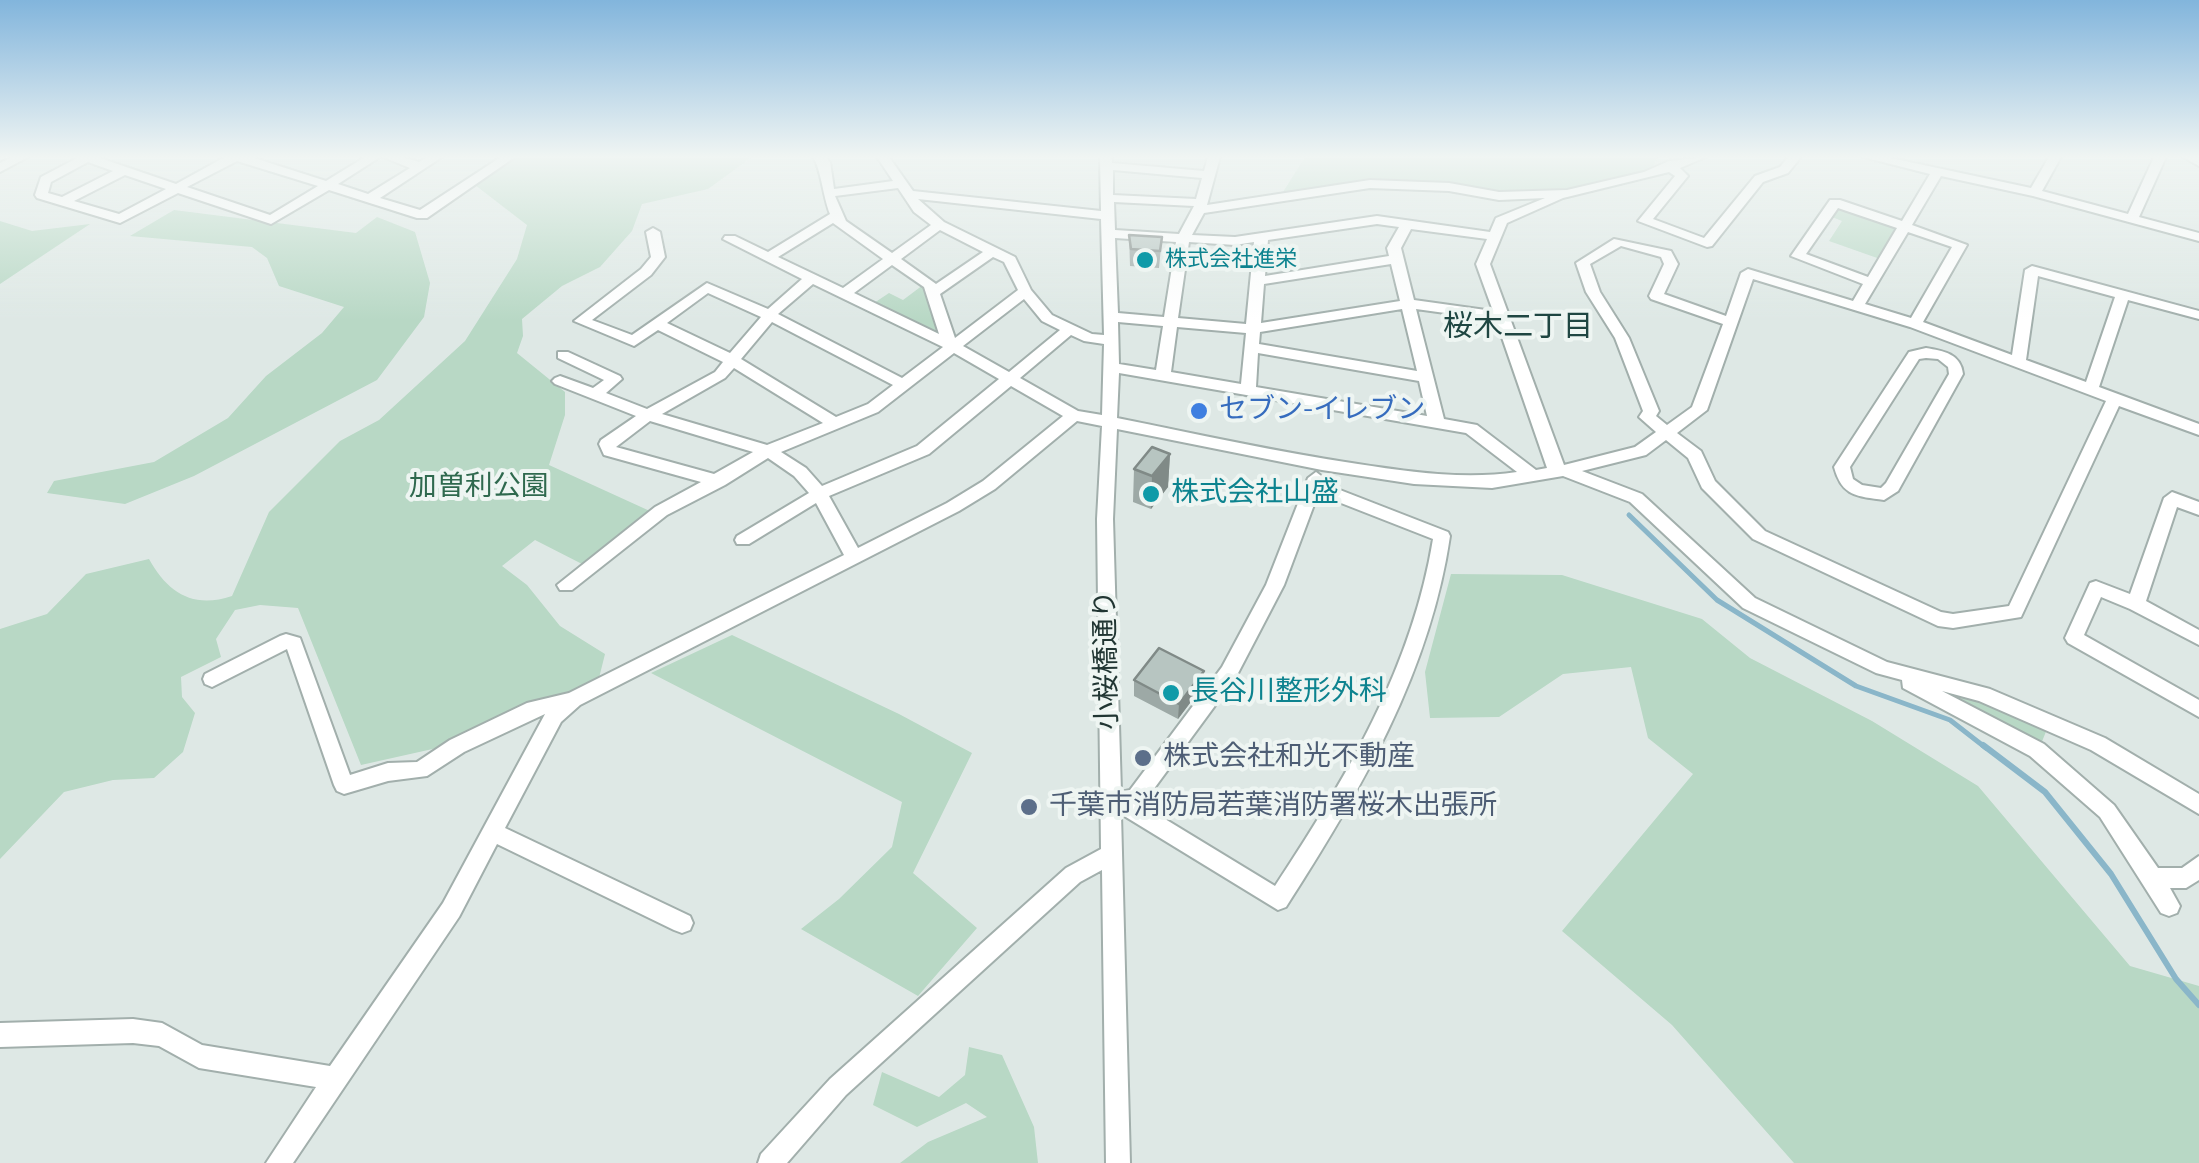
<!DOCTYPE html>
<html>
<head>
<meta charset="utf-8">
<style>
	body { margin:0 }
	canvas { display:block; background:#dee8e5 }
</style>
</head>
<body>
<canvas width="2199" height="1163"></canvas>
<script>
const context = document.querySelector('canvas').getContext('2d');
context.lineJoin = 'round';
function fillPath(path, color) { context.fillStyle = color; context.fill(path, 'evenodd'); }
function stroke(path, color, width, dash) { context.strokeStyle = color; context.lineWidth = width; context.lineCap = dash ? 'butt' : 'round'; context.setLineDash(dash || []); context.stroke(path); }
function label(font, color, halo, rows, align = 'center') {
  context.font = font + ' "Sofia Sans Condensed","Noto Sans JP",sans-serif'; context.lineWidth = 8; context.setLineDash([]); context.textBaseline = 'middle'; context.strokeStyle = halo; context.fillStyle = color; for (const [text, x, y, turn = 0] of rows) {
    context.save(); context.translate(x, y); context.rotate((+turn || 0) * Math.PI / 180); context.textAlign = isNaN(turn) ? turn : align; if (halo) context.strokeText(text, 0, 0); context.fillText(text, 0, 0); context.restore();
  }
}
fillPath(new Path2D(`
	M517,157H752L708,189L642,204L632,231L600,267L562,286L522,319L523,336L517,353L565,392V415L549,465L652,512L584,565L535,540L502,566L527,585L560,626L605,654L599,678L446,746L361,765L298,608L260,605L235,610L216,639L221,657L181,677L182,697L195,713L183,752L154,778L113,780L64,792L0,859V629L47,614L86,574L149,559C168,593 193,609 232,596L269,512L340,441L379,420L465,341L517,259L527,225L475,185Z
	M1305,157H1658L1648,175L1567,194L1499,196L1449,187L1370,184L1278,200Z
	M1838,208L1899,228L1880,259L1829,241L1842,221L1832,217Z
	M174,210L356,233L377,217L415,232L430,283L424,317L377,380L194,476L125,504L47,493L54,481L154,462L228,418L266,376L322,333L344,307L279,286L267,258L252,247L130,236Z
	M0,221L32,231L90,224L0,284Z
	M923,285L940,330L932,332L874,303L889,293L903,300Z
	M1451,574L1562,575L1702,619L1750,658L1872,721L1978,786L2130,966L2199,986V1163H1794L1672,1025L1562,931L1693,774L1648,738L1631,667L1563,674L1499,717L1430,718L1425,672Z
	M732,635L899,714L972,753L913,873L977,928L918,996L801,929L839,899L892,847L902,802L651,673Z
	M1937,687L1988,702L2047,729L2041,744L1936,694Z
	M969,1047L1002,1055L1034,1127L1038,1163H900L928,1142L987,1117L966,1103L917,1127L873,1105L882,1072L939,1097L965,1075Z`), '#b8d8c5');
stroke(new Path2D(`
	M1629,515L1717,600L1856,686L1950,720L1986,748`), '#8ab6c9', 5);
stroke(new Path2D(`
	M1983,745L2045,792L2111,874L2176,979L2199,1005`), '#8ab6c9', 6);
const minor = new Path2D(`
	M12,157H28L0,172V163Z
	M79,157H97L176,184L225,157H251L326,181L365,157H380L338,184L368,194L410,168L383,157H402L419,162L427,157H442L380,198L420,210L501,157H515L427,218H417L329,190L271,224L178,193L120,223L37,198L35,195L41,177ZM237,161L318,186L270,215L187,187ZM88,162L113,171L62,197L48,193L51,182ZM125,175L166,189L119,214L74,201Z
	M813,157H826L830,162L834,189L893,181L877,157H889L913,191L1101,211L1100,157H1112V163L1204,171L1208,157H1220L1207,205L1370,180L1449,183L1499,192L1567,190L1644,172L1669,161L1706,157L1680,168L1688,176L1653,219L1704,238L1755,176L1780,167L1788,157H1801L1788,173L1763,182L1712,246L1707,247L1638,221L1675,176L1669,172L1563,198L1507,223L1490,264L1564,465L1635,447L1656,432L1639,417L1643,411L1615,338L1586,292L1576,263L1614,239L1671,251L1678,264L1664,294L1726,316L1741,273L1748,269L1853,301L1863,284L1791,256L1830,200H1840L1902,221L1930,174L1863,157H1886L2031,188L2049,157H2061L2042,191L2128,214L2154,157H2166L2139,217L2199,233V241L2033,196L1941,176L1912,225L1967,245L1923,322L2012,355L2025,270L2032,266L2199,311V319L2128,300L2099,387L2199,424V435L2119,406L2021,617L1953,628L1938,626L1753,539L1702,488L1688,458L1666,440L1646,455L1582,471L1642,494L1755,598L1887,662L1990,689L2105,738L2199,794V814L2091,750L1979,701L1942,691L2044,744L2114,805L2158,868H2182L2199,856V880L2186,888H2170L2180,906L2177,913L2169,916L2161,913L2100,817L2030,756L1903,688L1902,680L1876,673L1743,608L1630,502L1563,476L1492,488L1414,484L1322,470L1117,429L1113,519L1121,792L1130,790L1222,667L1266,585L1308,478L1316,472L1324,478L1322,483L1448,532L1450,536C1430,673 1360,792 1286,907L1278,910L1121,814L1130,1163H1106L1102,870L1080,882L846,1095L787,1163H758L761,1154L830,1079L1066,868L1101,849L1097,519L1102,426L1077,421L995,489L959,511L580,705L561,722L505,828L690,916L693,923L690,930L682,933L674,930L497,844L459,917L293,1163H266L316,1087L199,1068L159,1046L133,1043L0,1047V1023L133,1019L162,1023L202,1045L330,1066L443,903L545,714L464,752L427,776L388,781L344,794L337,791L334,785L287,649L212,687L205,684L203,679L205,674L280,636L286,634L300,638L350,775L388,763L417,762L450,740L527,703L569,693L844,555L816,503L749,544H737L735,540L737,536L809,493L794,476L768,458L725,485L667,515L572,590H560L557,585L655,507L701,482L604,455L599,444L601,440L636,416L555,384L552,381L555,378L560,376L593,388L604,380L558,358V352H568L620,376L622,379L606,393L647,409L715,372L723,362L658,330L634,346L574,321L641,269L651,257L646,232L653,228L660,232L665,257L651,275L592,320L632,335L707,283L768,309L802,279L723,239L725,236H735L768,252L830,214C823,197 821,168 813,157ZM1113,170L1202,178L1196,199L1113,195ZM898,188L914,212L931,225L892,253L846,221L835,196ZM1370,188L1449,191L1499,200L1545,198L1496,218L1490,232L1377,216L1235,237L1192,235L1204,213ZM918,199L1101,219L1104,335L1092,334L1052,315L1031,290L1015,257L944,222ZM1114,202L1194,206L1179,234L1115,230ZM1838,208L1897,228L1868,277L1806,254ZM833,223L883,259L843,288L778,257ZM1377,224L1399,227L1387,248L1389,256L1265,276L1268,240ZM1411,229L1487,239L1476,264L1493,311L1414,300L1401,248ZM940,230L983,252L936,284L901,259ZM1908,232L1952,247L1911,318L1865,304ZM1115,238L1176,242L1164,317L1118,313ZM1189,242L1235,245L1254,242L1246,324L1178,318ZM1621,246L1661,257L1664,264L1649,296L1651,299L1723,324L1692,407L1667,425L1656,416L1659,411L1629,338L1600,292L1590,264ZM993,257L1004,262L1018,290L955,338L940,294ZM1391,264L1400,301L1261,323L1264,284ZM892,265L924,287L939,334L854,293ZM2038,276L2115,297L2086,382L2026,360ZM1753,279L1910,327L2106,401L2009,606L1953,614L1941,612L1765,531L1715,481L1701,451L1677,433L1707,410ZM813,284L943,347L902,378L778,314ZM708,293L761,317L730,353L667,323ZM1024,299L1042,321L1060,330L1009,372L963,346ZM1402,309L1417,371L1259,344L1260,332ZM1416,309L1496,320L1547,468L1536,470L1477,425L1444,419ZM772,322L893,385L868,404L836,417L741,359ZM1118,322L1163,326L1156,370L1119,364ZM1177,327L1246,333L1241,384L1171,372ZM1071,335L1084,341L1104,344L1102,415L1078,411L1020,378ZM954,353L999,379L917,446L822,486L806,468L781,452L878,412ZM1258,353L1419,381L1427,416L1256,387ZM734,368L823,423L767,445L662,414L725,378ZM1119,373L1466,433L1517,472C1465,480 1410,472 1358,464C1277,452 1197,434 1117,418ZM1011,386L1063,416L983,481L947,503L858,548L829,496L929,454ZM650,421L753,452L714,474L616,447ZM1318,494L1433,539C1412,668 1346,779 1275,886L1142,805L1236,677L1284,585Z
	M2183,157H2199V166Z
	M1926,348C1944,351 1961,354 1963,374L1898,491L1884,500C1857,496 1842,497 1834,467L1909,352ZM1926,358L1938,359L1948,367L1949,374L1886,483L1881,488L1862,485L1853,479L1850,467L1919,359Z
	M2172,492L2199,502V515L2177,507L2146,601L2199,630V645L2130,609L2101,597L2084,635L2199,700V717L2068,643L2065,638L2090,583L2096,581L2130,594L2164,498Z`);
stroke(minor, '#a2afac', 4);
fillPath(minor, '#fff');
fillPath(new Path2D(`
	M1129,235L1162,237L1159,268L1130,266Z
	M1170,454L1168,487L1151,509L1133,502L1134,469Z
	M1134,680L1202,687L1178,719L1134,696Z`), '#9da9a6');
fillPath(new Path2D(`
	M1170,454L1168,487L1151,509L1152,476Z
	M1204,671L1202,687L1178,719L1179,704Z`), '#808a87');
const building = new Path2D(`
	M1129,235L1162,237L1160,251L1131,249Z
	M1152,447L1170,454L1152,476L1134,469Z
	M1159,648L1204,671L1179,704L1134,680Z`);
fillPath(building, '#b7c5c1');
stroke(building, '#808a87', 2.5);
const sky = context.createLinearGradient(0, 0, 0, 320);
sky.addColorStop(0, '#82b5dc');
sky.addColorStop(0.49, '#f0f5f3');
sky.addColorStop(1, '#f0f5f300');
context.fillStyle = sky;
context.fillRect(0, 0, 2199, 320);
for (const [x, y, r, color] of [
	[1145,260,10,"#0f9aa8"],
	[1199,411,10,"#3f7fe0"],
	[1151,494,10,"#0f9aa8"],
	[1171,693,10,"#0f9aa8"],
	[1143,758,10,"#5c6f8a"],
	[1029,807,10,"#5c6f8a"]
]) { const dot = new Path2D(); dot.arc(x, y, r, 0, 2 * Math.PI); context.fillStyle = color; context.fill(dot); stroke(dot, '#eef5f2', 4); }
label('22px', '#0d838f', '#eef5f2', [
	["株式会社進栄",1165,260]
], 'left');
label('28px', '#366cbe', '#eef5f2', [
	["セブン-イレブン",1219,411]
], 'left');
label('28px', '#2f694e', '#eef5f2', [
	["加曽利公園",479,488]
]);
label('28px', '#0d838f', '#eef5f2', [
	["株式会社山盛",1171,494],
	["長谷川整形外科",1191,693]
], 'left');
label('28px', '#213633', '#eef5f2', [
	["小桜橋通り",1108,660,-91]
]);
label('28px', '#4e5e75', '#eef5f2', [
	["株式会社和光不動産",1163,758],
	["千葉市消防局若葉消防署桜木出張所",1049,807]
], 'left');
label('30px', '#1f4642', '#eef5f2', [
	["桜木二丁目",1518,328]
]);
</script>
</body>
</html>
